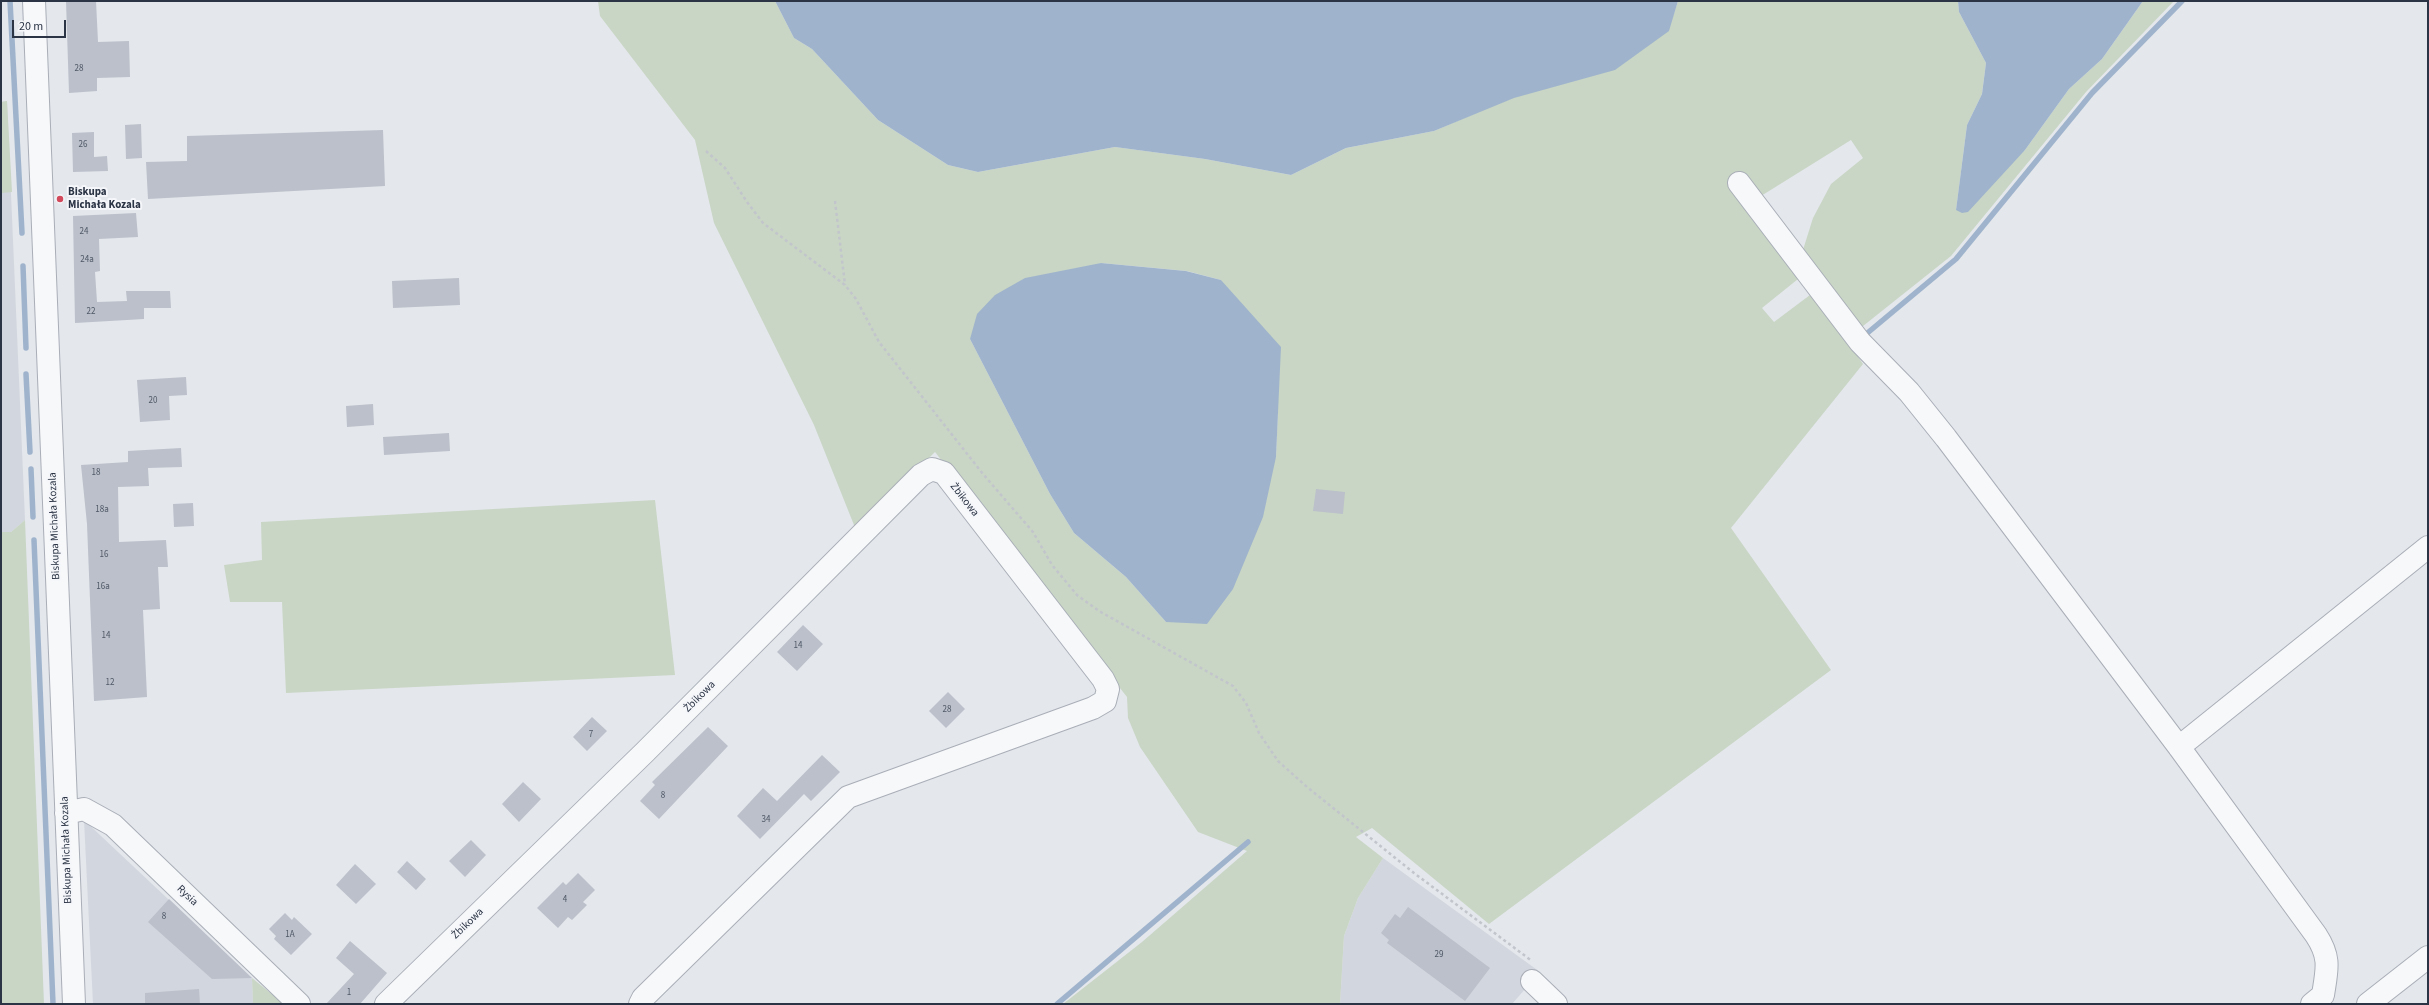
<!DOCTYPE html>
<html>
<head>
<meta charset="utf-8">
<style>
	body { margin:0 }
	#map { position:relative; width:2429px; height:1005px; overflow:hidden; background:#e4e7ec; font-family:"Source Sans 3",sans-serif }
	canvas { display:block }
	.frame { position:absolute; inset:0; border:2px solid #2b3445; pointer-events:none }
	.scale { position:absolute; left:12px; top:20px; width:54px; height:18px; box-sizing:border-box; border:2px solid #2b3445; border-top:0; padding-left:5px; font-size:12px; line-height:14px; white-space:nowrap; color:#2b3445; -webkit-text-stroke:3px #f4f6f9; paint-order:stroke }
</style>
</head>
<body>
<div id="map">
<canvas width="2429" height="1005"></canvas>
<div class="frame"></div>
<div class="scale">20 m</div>
</div>
<script>
const context = document.querySelector('canvas').getContext('2d');
context.lineJoin = 'round';
function fillPath(path, color) { context.fillStyle = color; context.fill(path, 'evenodd'); }
function stroke(path, color, width, dash) { context.strokeStyle = color; context.lineWidth = width; context.lineCap = dash ? 'butt' : 'round'; context.setLineDash(dash || []); context.stroke(path); }
function label(font, color, halo, rows, align = 'center') {
  context.font = font + ' "Source Sans 3",sans-serif'; context.lineWidth = 4; context.setLineDash([]); context.textBaseline = 'middle'; context.strokeStyle = halo; context.fillStyle = color; for (const [text, x, y, turn = 0] of rows) {
    context.save(); context.translate(x, y); context.rotate((+turn || 0) * Math.PI / 180); context.textAlign = isNaN(turn) ? turn : align; if (halo) context.strokeText(text, 0, 0); context.fillText(text, 0, 0); context.restore();
  }
}
fillPath(new Path2D(`
	M7,101L25,520L11,532H1V102Z
	M84,820L252,978L253,1004H93Z
	M1383,858L1540,972L1512,1004H1340L1344,936L1358,898Z`), '#d2d6de');
fillPath(new Path2D(`
	M598,1H775L794,38L812,49L878,120L948,165L978,172L1115,147L1205,159L1291,175L1346,148L1434,131L1668,31L1678,1H1958L1959,12L1986,63L1982,94L1967,125L1956,210L2025,150L2069,89L2102,59L2143,1H2174L2086,92L1951,256L1858,330L1802,253L1813,218L1831,184L1863,158L1851,140L1761,196L1803,275L1762,308L1774,322L1814,292L1863,364L1731,528L1831,670L1489,924L1372,828L1356,837L1383,858L1358,898L1344,936L1340,1004H1063L1142,942L1247,851L1198,832L1140,747L1128,718L1127,697L935,452L856,530L814,425L714,223L695,140L600,16ZM1101,263L1187,271L1221,280L1278,408L1276,457L1166,622L1126,577L1074,533L1050,494L970,339Z
	M7,101L12,192L1,193V102Z
	M655,500L675,675L286,693L282,602H230L224,565L262,560L261,522Z
	M25,520L44,1004H1V532H11Z
	M252,978L284,1004H253Z`), '#c9d6c5');
fillPath(new Path2D(`
	M775,1H1678L1669,31L1615,70L1514,98L1434,131L1346,148L1291,175L1205,159L1115,147L978,172L948,165L878,120L812,49L794,38Z
	M1958,1H2143L2102,59L2069,89L2025,150L1968,212L1962,213L1956,210L1967,125L1982,94L1986,63L1959,12Z
	M1101,263L1186,271L1221,280L1281,347L1276,457L1263,517L1233,589L1207,624L1166,622L1126,577L1074,533L1050,494L970,339L977,314L995,295L1025,278Z`), '#9fb4cc');
stroke(new Path2D(`
	M10,1L22,233
	M23,266L26,348
	M1865,335L1956,259L2092,93L2182,1
	M26,374L30,452
	M31,469L33,517
	M34,540L53,1004
	M1057,1004L1248,842`), '#9fb4cc', 5.5);
fillPath(new Path2D(`
	M66,1H96L98,42L129,41L130,77L97,78V91L69,93Z
	M141,124L142,158L126,159L125,125Z
	M383,130L385,186L148,199L146,162L187,161V136Z
	M94,132V157L107,156L108,171L73,172L72,133Z
	M136,213L138,237L99,239L100,271L95,272L97,302L127,301L126,291H170L171,308H144V319L75,323L73,216Z
	M459,278L460,305L393,308L392,281Z
	M186,377L187,395L169,396L170,420L140,422L137,380Z
	M373,404L374,425L347,427L346,406Z
	M449,433L450,451L384,455L383,437Z
	M181,448L182,467L148,468L149,486L118,487L119,542L166,540L168,567H158L160,609L143,610L147,697L94,701L87,524L81,465L128,462V451Z
	M1316,489L1345,492L1343,514L1313,511Z
	M193,503L194,526L174,527L173,504Z
	M803,625L823,644L797,671L777,652Z
	M948,692L965,709L946,728L929,711Z
	M592,717L607,731L587,751L573,737Z
	M708,727L728,746L659,819L640,801L655,785L652,782Z
	M822,755L840,772L811,801L804,794L760,839L737,816L763,788L777,801Z
	M523,782L541,799L519,822L502,804Z
	M471,840L486,855L465,877L449,861Z
	M407,861L426,879L416,890L397,872Z
	M355,864L376,884L356,904L336,885Z
	M578,873L595,890L583,902L587,905L572,920L568,917L558,928L537,908L563,882L566,885Z
	M169,899L252,978L212,979L148,922Z
	M1408,907L1490,968L1465,1001L1387,943L1389,940L1381,933L1395,914L1400,918Z
	M285,913L292,920L294,917L312,934L291,955L274,939L276,936L269,929Z
	M350,941L387,973L360,1004H326L354,974L336,958Z
	M199,989L200,1004H145V993Z`), '#bbc0ca');
const minor = new Path2D(`
	M34,1L74,1004
	M1739,183L1860,342L1909,392L1946,438L2179,747L2316,935C2331,958 2327,969 2323,995L2312,1004
	M2179,747L2428,547
	M66,813L84,809L113,825L299,1004
	M1532,981L1556,1004
	M386,1004L645,752L921,475L932,469L944,473L1103,679L1108,689L1105,701L1093,708L848,797L643,998L640,1004
	M2368,1004L2428,957`);
stroke(minor, '#a9aeb7', 24);
stroke(new Path2D(`
	M706,151L725,168L747,202L763,223L845,285L856,299L879,342L983,474L1033,532L1052,565L1077,595L1099,611L1233,686L1246,703L1259,733L1278,761L1307,787L1414,873L1532,961
	M835,201L845,285`), '#c2c5cb', 2.5, [3, 3]);
stroke(minor, '#f7f8fa', 22);
for (const [x, y, r, color] of [
	[60,199,4,"#d1495b"]
]) { const dot = new Path2D(); dot.arc(x, y, r, 0, 2 * Math.PI); context.fillStyle = color; context.fill(dot); stroke(dot, '#f4f6f9', 1.5); }
label('9px', '#4f5766', null, [
	["28",79,69],
	["26",83,145],
	["24",84,232],
	["24a",87,260],
	["22",91,312],
	["20",153,401],
	["18",96,473],
	["18a",102,510],
	["16",104,555],
	["16a",103,587],
	["14",106,636],
	["14",798,646],
	["12",110,683],
	["28",947,710],
	["7",591,735],
	["8",663,796],
	["34",766,820],
	["4",565,900],
	["8",164,917],
	["1A",290,935],
	["29",1439,955],
	["1",349,993]
]);
label('bold 11px', '#2b3445', '#f4f6f9', [
	["Biskupa",68,193],
	["Michała Kozala",68,206]
], 'left');
label('11px', '#2b3445', '#f4f6f9', [
	["Żbikowa",964,500,52],
	["Biskupa Michała Kozala",55,526,-92],
	["Żbikowa",700,697,-45],
	["Biskupa Michała Kozala",67,850,-92],
	["Rysia",187,896,44],
	["Żbikowa",468,924,-44]
]);
</script>
</body>
</html>
